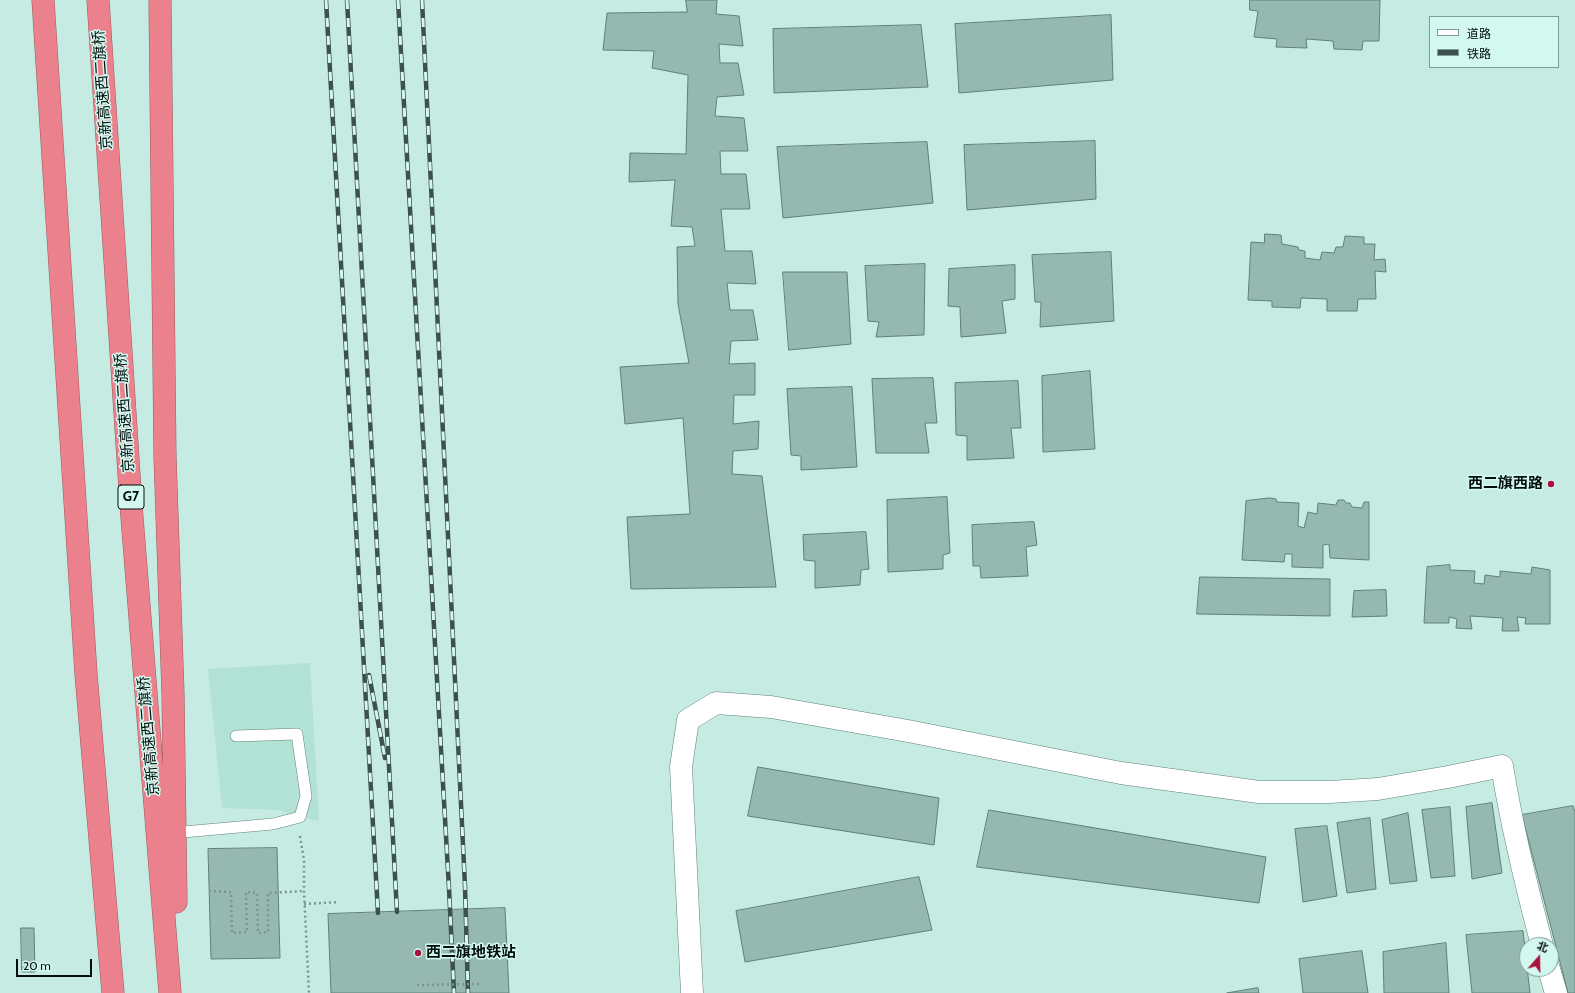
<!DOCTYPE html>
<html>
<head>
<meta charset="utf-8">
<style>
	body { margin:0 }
	#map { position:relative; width:1575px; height:993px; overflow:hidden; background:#c6ebe2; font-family:Cabin,"Noto Sans SC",sans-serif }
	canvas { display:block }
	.legend { position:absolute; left:1429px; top:16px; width:130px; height:52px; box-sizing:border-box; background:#d3f8f0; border:1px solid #809a94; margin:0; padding:5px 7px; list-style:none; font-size:12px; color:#030e0b }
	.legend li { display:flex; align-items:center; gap:8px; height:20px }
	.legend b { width:20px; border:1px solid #809a94 }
	.north { position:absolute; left:1519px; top:937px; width:40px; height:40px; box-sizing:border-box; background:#d3f8f0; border:1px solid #809a94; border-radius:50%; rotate:20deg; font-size:11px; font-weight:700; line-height:16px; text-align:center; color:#030e0b }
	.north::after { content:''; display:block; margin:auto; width:14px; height:18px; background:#a9113b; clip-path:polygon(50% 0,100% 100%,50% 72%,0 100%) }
	.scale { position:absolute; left:16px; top:959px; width:76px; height:18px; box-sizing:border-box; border:2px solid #030e0b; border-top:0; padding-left:5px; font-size:12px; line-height:14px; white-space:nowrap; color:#030e0b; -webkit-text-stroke:3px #d3f8f0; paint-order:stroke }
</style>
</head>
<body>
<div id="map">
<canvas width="1575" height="993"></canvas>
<ul class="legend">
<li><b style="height:5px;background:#fff"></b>道路</li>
<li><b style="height:5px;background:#3d504b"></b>铁路</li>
</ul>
<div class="north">北</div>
<div class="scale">20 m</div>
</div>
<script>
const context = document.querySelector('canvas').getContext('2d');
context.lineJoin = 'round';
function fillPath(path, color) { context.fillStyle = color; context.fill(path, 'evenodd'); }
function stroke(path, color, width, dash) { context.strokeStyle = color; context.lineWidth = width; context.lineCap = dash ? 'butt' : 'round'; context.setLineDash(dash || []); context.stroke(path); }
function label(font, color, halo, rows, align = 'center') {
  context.font = font + ' Cabin,"Noto Sans SC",sans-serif'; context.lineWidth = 3; context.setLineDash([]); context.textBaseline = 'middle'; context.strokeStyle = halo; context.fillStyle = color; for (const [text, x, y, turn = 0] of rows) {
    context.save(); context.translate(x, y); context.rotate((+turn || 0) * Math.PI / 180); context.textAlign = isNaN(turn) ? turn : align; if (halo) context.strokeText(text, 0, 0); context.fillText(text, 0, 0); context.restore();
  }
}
fillPath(new Path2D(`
	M310,663L319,821L300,817L279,810L222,808L208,669Z`), '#b2e1d6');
const building = new Path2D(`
	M686,0H717L716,14L739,16L743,46L719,44L720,63H738L744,95L717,97L715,116L744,118L748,151H720L721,174H746L750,209H721L725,251H752L756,284L727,283L730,310H753L758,340L731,341L729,364L755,363V395H734L733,424L759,421L758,449L733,451L732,474L762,476L776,587L631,589L627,517L690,514L683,418L625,424L620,367L689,363L678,304L677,247L695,246L692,227L671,226L675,180L629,182L630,153L686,154L688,75L652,68L654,51L603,50L607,13L687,12Z
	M1250,0H1380L1379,41H1363L1362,50L1334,49L1333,41L1306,39L1307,48L1276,47L1277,39L1254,37L1258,11L1250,10Z
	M1111,15L1113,80L959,93L955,24Z
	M921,25L928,87L774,93L773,29Z
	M1095,141L1096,199L967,210L964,145Z
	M927,142L933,203L783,218L777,147Z
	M1265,234L1281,235L1282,244L1298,247L1299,250L1305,251V258L1320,260L1322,252L1334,253L1336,247H1343L1345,236L1364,237V244H1375L1374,260L1385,259L1386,272L1375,271L1376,299H1358L1357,311H1327V299L1301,298L1300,308L1272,307V301L1248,300L1251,242L1264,243Z
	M1111,252L1114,321L1040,327L1041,302H1035L1032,255Z
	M925,264L924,335L876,337L879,322L868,321L865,266Z
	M1015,265V299L1002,301L1006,333L961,337L960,307L948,306L949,269Z
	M783,272H847L851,344L789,350Z
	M1090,371L1095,449L1043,452L1042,376Z
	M933,378L937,423H925L929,453H876L872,379Z
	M1018,381L1021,428H1011L1014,458L967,460V436L956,435L955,383Z
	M852,387L857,467L801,470V456L791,455L787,389Z
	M947,497L950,553L943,555V569L888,572L887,500Z
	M1270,498L1276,499L1277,502L1299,503L1298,526L1304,528L1308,512L1317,514L1318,503L1336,505L1338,500H1344L1346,503H1350L1352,507L1362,508L1364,502H1369V560L1330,558L1329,544L1323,545V568L1292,567V554H1285L1284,562L1242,560L1246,501Z
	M1034,522L1037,545L1026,547L1028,576L981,578L980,566H973L972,525Z
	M866,532L869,569L861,570L860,585L815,588V561L804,560L803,535Z
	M1450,565V570L1475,571L1474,583L1484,584L1485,575L1500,577V571L1531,574L1532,567L1550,570V624H1525L1526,618L1517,617L1519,631H1502L1503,618L1470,616L1472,629L1456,628L1457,619L1449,617V623H1424L1427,567Z
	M1200,577L1330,579V616L1197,614Z
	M1386,590L1387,616L1352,617L1354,591Z
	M758,767L939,798L934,845L748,816Z
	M1492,803L1502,873L1472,879L1466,807Z
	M1573,806L1575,812V993H1568L1522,815Z
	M1450,807L1455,876L1431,878L1422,810Z
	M989,810L1266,857L1259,903L977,867Z
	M1408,813L1417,881L1390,884L1382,820Z
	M1370,818L1376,889L1347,893L1337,823Z
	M1327,826L1337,896L1303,902L1295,829Z
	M277,848L280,958L211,959L208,849Z
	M919,877L932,930L745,962L736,911Z
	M505,908L509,993H331L328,914Z
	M21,928H34L35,972H22Z
	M1523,931L1530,993H1472L1466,935Z
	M1446,943L1449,993H1384L1383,952Z
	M1362,951L1368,993H1303L1299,959Z
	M1258,988L1259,993H1227Z`);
fillPath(building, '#95b9b1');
stroke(building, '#5e8079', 1);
const lane = new Path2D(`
	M183,832L273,824L300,817L306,796L297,734L236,736`);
const street = new Path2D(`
	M1549,969L1556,993
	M692,993L681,767L688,720L716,703L771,707L908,731L1121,773L1259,792H1330L1378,789L1448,777L1502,766C1512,828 1526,885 1542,945`);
const highway = new Path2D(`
	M43,0L86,674L113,993
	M98,0L131,505L170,993
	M160,0L165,456L173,694L176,902`);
stroke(lane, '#5f827a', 12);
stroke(street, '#5f827a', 23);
stroke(highway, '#9a595f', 23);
stroke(new Path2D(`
	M300,836L304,860V891L309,993
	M209,891L231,892L232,933L247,932L246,892L257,893L258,933L268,932V893L304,891
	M304,904L339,902`), '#7a948e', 2.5, [2, 3]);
stroke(lane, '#fff', 11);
stroke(street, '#fff', 22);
stroke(highway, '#eb818c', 22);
const rail = new Path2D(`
	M326,0L378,913
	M347,0L397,912
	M398,0L449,888L454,993
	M422,0L465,886L468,993
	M369,675L385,758`);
stroke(rail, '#3d504b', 4.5);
stroke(rail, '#d3f8f0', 3, [9]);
stroke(new Path2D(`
	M417,985L481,984`), '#7a948e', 2.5, [2, 3]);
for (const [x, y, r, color] of [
	[1551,484,4,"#a9113b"],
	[418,953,4,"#a9113b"]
]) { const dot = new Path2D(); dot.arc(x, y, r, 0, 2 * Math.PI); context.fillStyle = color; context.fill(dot); stroke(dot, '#d3f8f0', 1.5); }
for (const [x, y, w] of [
	[131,497,26]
]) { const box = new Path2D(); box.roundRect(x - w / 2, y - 12, w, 24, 3); context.fillStyle = '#d3f8f0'; context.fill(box); stroke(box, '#030e0b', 1); }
label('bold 14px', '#030e0b', null, [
	["G7",131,497]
]);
label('15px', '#030e0b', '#d3f8f0', [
	["京新高速西二旗桥",103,90,-94],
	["京新高速西二旗桥",125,413,-94],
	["京新高速西二旗桥",149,736,-95]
]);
label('bold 15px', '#030e0b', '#d3f8f0', [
	["西二旗西路",1543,484],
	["西二旗地铁站",426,953,"left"]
], 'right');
</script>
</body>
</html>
